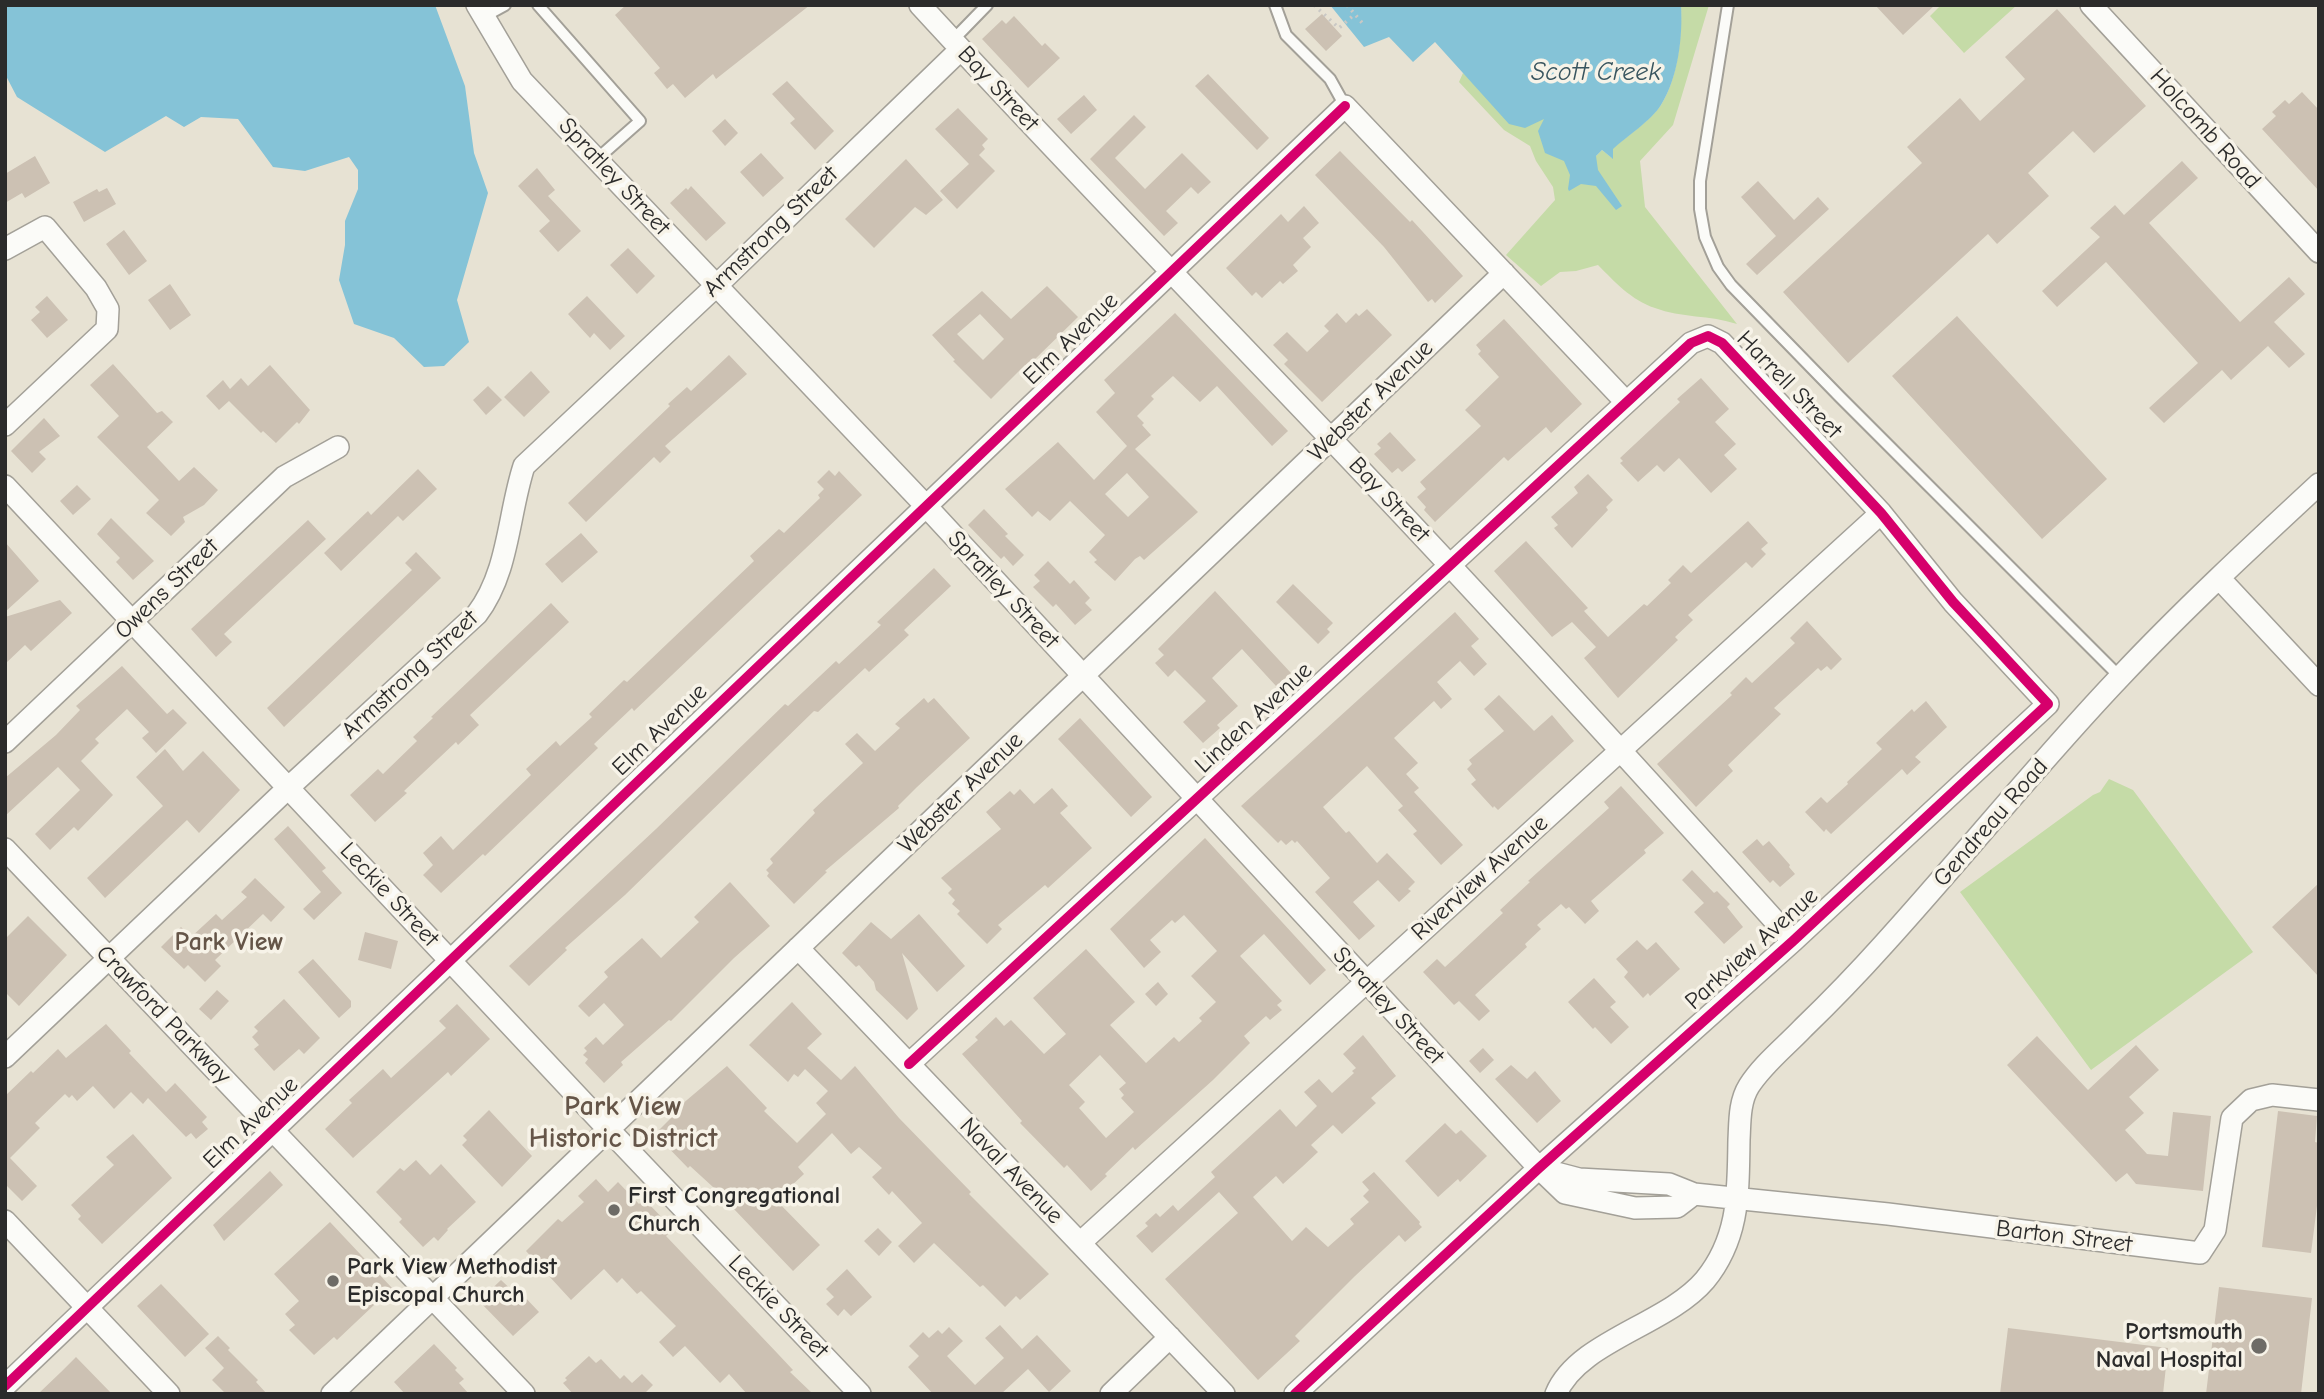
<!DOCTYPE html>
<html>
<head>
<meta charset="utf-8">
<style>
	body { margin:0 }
	#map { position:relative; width:2324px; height:1399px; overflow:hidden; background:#e7e2d3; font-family:"Comic Neue",sans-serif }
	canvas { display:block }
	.frame { position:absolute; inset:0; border:7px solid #2b2b2b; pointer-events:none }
</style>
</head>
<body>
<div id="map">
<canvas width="2324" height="1399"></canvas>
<div class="frame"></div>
</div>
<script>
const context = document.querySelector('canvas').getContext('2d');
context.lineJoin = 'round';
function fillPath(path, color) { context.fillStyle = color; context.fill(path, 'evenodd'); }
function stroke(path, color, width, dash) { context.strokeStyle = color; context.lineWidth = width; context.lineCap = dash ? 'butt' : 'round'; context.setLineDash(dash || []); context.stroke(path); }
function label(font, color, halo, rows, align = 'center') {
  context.font = font + ' "Comic Neue",sans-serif'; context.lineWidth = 7; context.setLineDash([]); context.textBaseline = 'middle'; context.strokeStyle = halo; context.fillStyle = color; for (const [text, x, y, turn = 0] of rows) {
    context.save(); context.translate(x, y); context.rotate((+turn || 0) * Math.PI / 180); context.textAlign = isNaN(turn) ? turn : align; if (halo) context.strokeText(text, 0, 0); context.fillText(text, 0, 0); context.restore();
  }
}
fillPath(new Path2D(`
	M1681,5H1709L1673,125L1640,161L1645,207L1737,324C1710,315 1681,318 1655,308C1631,300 1615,282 1598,265L1576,271L1560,272L1541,286L1506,255L1555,200L1553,187L1536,161L1530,146L1504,130L1459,82L1463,73L1524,124L1545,118L1596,185V156L1602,150L1612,158V149C1626,137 1651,120 1661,105C1678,78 1682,37 1681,5Z
	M1941,5H2017L1964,53L1930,16Z
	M2109,779L2133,790L2253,952L2091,1070L1960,892L2093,795L2100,792Z`), '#c5dba7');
fillPath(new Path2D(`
	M5,5H435L465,86L474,153L488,193L457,300L469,342L444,366L424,367L394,338L354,324L339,280L345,245V221L358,189V170L349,157L305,171L273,167L238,119L201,117L184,127L166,116L105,152L17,97L5,74Z
	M1330,5H1681C1683,37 1678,78 1661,105C1652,120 1626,137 1613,149V159L1602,150L1596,156L1598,170L1622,206L1616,210L1596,186L1581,184L1569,191L1568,189L1570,175L1564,161L1545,153L1538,131L1544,119L1525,128L1509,124L1435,42L1413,62L1389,37L1364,47Z`), '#85c3d7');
fillPath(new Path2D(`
	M626,5H810L716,79L713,74L685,98L673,84L667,89L654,73L660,68L615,15Z
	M1875,5H1935L1903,35Z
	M2057,9L2146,106L2094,153L2073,131L2028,173L2049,196L1997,244L1988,234L1848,363L1783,292L1922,163L1907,147L1960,98L1980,121L2025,79L2005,57Z
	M1322,14L1342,36L1326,51L1305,29Z
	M1014,16L1042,46L1045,43L1060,58L1028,88L982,39L1002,20L1006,24Z
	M1208,74L1269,138L1257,150L1195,86Z
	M787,81L834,131L815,150L790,123L795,119L772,94Z
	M2302,92L2319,110V191L2262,129L2276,116L2272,112L2285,100L2289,104Z
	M1084,95L1097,110L1071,134L1057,119Z
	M958,108L988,139L982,145L985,149L979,155L995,171L957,209L940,191L969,164L935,129Z
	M1134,115L1146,127L1115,158L1145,189L1182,153L1211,182L1198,194L1191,187L1166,211L1178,223L1164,236L1090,159Z
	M725,119L738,133L725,146L712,131Z
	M1340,151L1410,222L1412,220L1463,276L1435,303L1432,299L1428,302L1384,247L1315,175Z
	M761,153L784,178L763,197L740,172Z
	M35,156L50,183L25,198L22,193L5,203V174Z
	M906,159L943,200L926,215L915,207L874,248L845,219Z
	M2182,161L2198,178L2149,223L2240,322L2289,277L2305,294L2274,322L2305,354L2289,368L2268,346L2231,380L2222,370L2164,423L2149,408L2198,363L2106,262L2057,307L2042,291L2100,237L2090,228L2115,205L2124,215Z
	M537,168L555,190L548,196L581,231L558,252L539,231L550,221L518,186Z
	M1758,181L1794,220L1818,197L1829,209L1757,275L1746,264L1776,236L1741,197Z
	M691,186L726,223L706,241L670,203L686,188L688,190Z
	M107,188L116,204L84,222L73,202L97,189L99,192Z
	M1304,206L1319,223L1303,238L1311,247L1293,265L1298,271L1283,284L1280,281L1262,298L1256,292L1252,296L1226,268L1281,214L1288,222Z
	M124,230L147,261L129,275L106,244Z
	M628,248L655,276L637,294L610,265Z
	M170,284L191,315L170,330L148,300Z
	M1047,286L1078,317L1027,367L1025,365L991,399L953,361L955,360L932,335L982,291L1011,319ZM980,314L1004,339L983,360L957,334Z
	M47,296L68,320L47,338L31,320L40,312L35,307Z
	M587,296L625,336L610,350L594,333L590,338L568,314Z
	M1367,309L1392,335L1322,402L1284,364L1288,360L1273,345L1287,332L1307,352L1329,331L1324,326L1337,313L1346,323L1356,313L1359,316Z
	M1175,313L1288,431L1272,446L1217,386L1200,402L1173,376L1151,396L1154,399L1137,416L1144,423L1142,425L1151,435L1135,449L1198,512L1144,560L1140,556L1135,559L1115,581L1094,562L1097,560L1089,552L1105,535L1070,501L1050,521L1038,511L1032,517L1005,489L1058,442L1094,480L1127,446L1096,412L1115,393L1104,380ZM1127,473L1149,497L1128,517L1105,494Z
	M1957,316L2107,479L2042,539L1892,376Z
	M1504,319L1582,404L1551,433L1546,427L1508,461L1504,457L1435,522L1424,510L1426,507L1417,497L1426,489L1420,482L1481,426L1465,410L1499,377L1478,354L1481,351L1476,345Z
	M729,355L747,374L665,446L671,452L660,463L654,457L586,522L568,503L670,406L668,404L678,395L687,387L691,391Z
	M113,364L157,413L162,411L173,422L147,447L179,481L194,467L218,490L204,505L183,517L185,522L171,536L146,513L159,500L97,437L119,416L90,385Z
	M270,365L310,410L299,424L297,422L276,443L263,431L261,433L229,401L219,410L206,396L223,380L230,389L241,378L248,386Z
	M531,371L550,392L524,417L504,397Z
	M1701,378L1729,409L1715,422L1736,444L1724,455L1737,469L1711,493L1679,458L1664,472L1657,465L1638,482L1620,463L1623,461L1620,458L1680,402L1677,399Z
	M488,386L502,400L486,415L473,400Z
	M44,418L60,436L39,452L46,459L32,473L11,451Z
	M1390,432L1416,460L1402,472L1398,468L1392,473L1374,454L1381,448L1377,444Z
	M418,469L437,489L403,521L398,516L341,571L324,553L368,511L371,515Z
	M829,470L835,476L839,471L862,495L634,711L632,708L594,744L598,748L485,856L483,854L441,893L423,875L433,865L423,853L441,836L453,850L531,775L526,769L556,741L560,746L592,717L589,714L624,680L627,682L754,561L750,556L779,529L784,533L820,498L818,495L824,489L817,482Z
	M1588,474L1613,500L1606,507L1608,510L1572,548L1554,528L1558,525L1551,517L1578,493L1574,487Z
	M77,485L91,499L73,515L60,501Z
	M984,509L1008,534L1005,536L1024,555L1013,566L1004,556L1001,559L968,525Z
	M111,518L154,561L133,580L116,562L120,558L97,534Z
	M308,520L326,539L224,634L232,642L216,657L191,629Z
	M1748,521L1768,543L1761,549L1766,554L1752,568L1746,562L1688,615L1693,620L1675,637L1678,640L1618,698L1584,658L1596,647L1572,622L1552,637L1494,571L1526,541L1588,608L1584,611L1608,637L1644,604L1647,606L1671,583L1668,580L1683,565L1691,573Z
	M581,533L598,552L562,583L545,564Z
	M5,542L39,581L5,612Z
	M416,552L441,578L284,727L267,708L412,570L405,563Z
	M1048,561L1070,584L1074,580L1090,598L1085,603L1092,610L1075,625L1056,604L1053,607L1033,587L1040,581L1034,575Z
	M934,568L951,586L904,630L909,635L869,672L865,668L818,712L814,711L625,895L565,948L567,950L529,986L509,966L656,829L785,704L788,706L836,661L839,664L881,625L877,622Z
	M1293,584L1333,623L1327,629L1330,632L1318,644L1276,602Z
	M1215,591L1291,673L1276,686L1242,649L1212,678L1238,706L1217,725L1220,728L1203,743L1183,722L1206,701L1175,670L1168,677L1155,663L1164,655L1158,649Z
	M60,600L72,613L31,651L25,645L5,664V617Z
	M551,603L569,622L470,715L479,725L458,745L456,742L404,791L407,793L375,822L350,795L378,769L383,774L417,741L413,737L433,718L431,717Z
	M1455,612L1479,639L1471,646L1487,664L1474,676L1460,661L1437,682L1452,699L1441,709L1434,701L1394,738L1418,763L1406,774L1419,788L1414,792L1463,845L1441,865L1413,834L1417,831L1398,810L1403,806L1367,766L1323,807L1346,833L1349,831L1377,863L1387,853L1415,882L1408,889L1411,891L1399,902L1378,880L1353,902L1375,926L1359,940L1315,892L1330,878L1297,841L1295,843L1292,840L1286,845L1281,840L1278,843L1241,806Z
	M1807,621L1842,659L1831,670L1827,666L1821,671L1818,668L1774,708L1781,714L1728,765L1733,771L1696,807L1657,764L1732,695L1730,693L1746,677L1752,683L1795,643L1790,638Z
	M122,666L167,714L173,709L187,723L156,753L142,738L149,732L127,709L95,739L99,743L81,761L113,795L78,831L74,827L50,850L35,834L80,790L58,767L5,816V778L56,735L80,710L76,706Z
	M1499,695L1534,731L1552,715L1574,741L1498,810L1494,806L1493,808L1471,784L1476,780L1467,769L1472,764L1469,760L1504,731L1484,709Z
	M924,698L928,703L934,698L970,738L917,787L898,806L899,808L825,871L827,872L794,904L767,876L769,873L766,870L773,863L770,859L815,813L813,810L863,763L845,744L857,733L875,751L900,728L895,724Z
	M1926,701L1947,727L1915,757L1921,762L1907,775L1902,769L1831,834L1826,829L1824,832L1805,812L1821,797L1827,803L1848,784L1847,782L1882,749L1876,743L1912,709L1914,712Z
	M1080,718L1152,797L1131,817L1058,739Z
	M165,749L183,771L203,751L240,790L199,833L187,820L105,898L87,878L163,806L136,777Z
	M1621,786L1664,833L1644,850L1646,853L1591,901L1599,911L1585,924L1569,907L1566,909L1561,904L1537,925L1541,929L1525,944L1527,947L1475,995L1490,1011L1479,1021L1459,1001L1454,1005L1423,972L1437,959L1445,967L1456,957L1503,913L1500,910L1530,882L1528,881L1609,808L1604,802Z
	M1052,788L1068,806L1060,813L1092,848L1048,888L1045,885L998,925L1002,929L987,944L957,914L960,911L952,904L955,900L948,893L952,889L941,878L1001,829L986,812L1010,791L1014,795L1020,789L1034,804Z
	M288,826L326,868L322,871L342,893L314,920L303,909L321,892L274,839Z
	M1205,838L1326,970L1310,985L1264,934L1240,956L1282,1001L1277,1005L1282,1010L1270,1020L1266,1016L1244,1036L1250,1043L1213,1080L1135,1150L1133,1147L1105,1174L1107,1176L1091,1191L1067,1165L1064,1168L1020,1123L1022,1121L962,1054L978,1040L975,1037L996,1017L1004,1026L1011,1020L1044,1054L1066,1034L1033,998L1086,949L1135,1002L1110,1025L1146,1063L1174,1037L1179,1042L1202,1021L1199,1018L1216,1002L1191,976L1217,951L1184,915L1175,923L1172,920L1150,940L1161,952L1144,968L1110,929ZM1100,1055L1126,1083L1119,1089L1124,1095L1121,1098L1134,1112L1106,1138L1079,1108L1085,1102L1069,1085Z
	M1757,839L1763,846L1769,841L1790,865L1789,867L1795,874L1780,887L1773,880L1770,883L1742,852Z
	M1692,870L1714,893L1717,891L1730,904L1727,907L1743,927L1724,944L1694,912L1704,903L1682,880Z
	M255,878L285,907L271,922L263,914L215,960L221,966L205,982L188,965L184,969L161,947L181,927L191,937L216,914L222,920L247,897L241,892Z
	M730,882L770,926L734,958L671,1021L669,1020L621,1062L623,1065L604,1083L585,1063L588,1059L583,1055L587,1051L584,1048L596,1037L603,1045L624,1025L604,1003L589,1017L578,1006L608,977L604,972L642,938L661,958L699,922L694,917Z
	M2319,883V977L2272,927Z
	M919,914L965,966L937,992L902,953L918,1009L907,1020L876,990L874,982L859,965L856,967L842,953L871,922L891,939Z
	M28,916L67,955L19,1006L5,992V939Z
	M365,932L398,941L391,969L358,960Z
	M1637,940L1647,950L1656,942L1680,969L1650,996L1648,993L1643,998L1624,977L1628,972L1616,959Z
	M313,959L351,1001V1007L339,1018L298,972Z
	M1594,978L1616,1002L1610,1007L1629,1027L1611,1044L1595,1027L1593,1029L1568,1002Z
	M1158,982L1168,994L1156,1006L1145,994Z
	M217,990L229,1001L211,1020L199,1009Z
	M284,999L320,1038L304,1054L299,1049L274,1071L254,1049L259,1045L252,1037L258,1031L254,1027Z
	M792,1002L822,1034L807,1048L841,1080L855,1066L899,1118L971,1192L969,1194L1049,1274L1020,1300L1016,1296L1005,1307L983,1285L980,1287L934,1243L914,1263L898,1246L922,1223L892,1191L889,1195L872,1177L882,1168L859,1147L851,1154L832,1133L798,1167L804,1174L776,1200L820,1245L793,1271L713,1187L690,1166L688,1168L655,1134L676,1113L674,1111L727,1066L767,1108L764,1111L797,1143L826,1114L816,1103L828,1091L805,1069L798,1077L794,1074L788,1082L749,1045Z
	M457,1004L490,1039L451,1076L448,1072L353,1158L325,1129L352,1103L349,1100L383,1069L391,1078L446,1028L439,1021Z
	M106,1024L131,1051L129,1053L166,1092L175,1083L207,1117L202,1122L208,1129L196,1139L191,1133L186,1137L148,1098L143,1104L131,1092L114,1109L93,1086L77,1101L72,1095L69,1098L65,1094L35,1123L40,1128L10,1158L37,1186L22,1201L5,1184V1096L31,1071L33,1073L58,1049L66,1058Z
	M1363,1035L1396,1076L1371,1098L1376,1103L1342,1134L1333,1125L1311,1145L1318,1152L1302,1167L1283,1184L1276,1176L1253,1197L1292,1241L1306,1227L1328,1247L1354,1224L1350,1219L1369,1202L1363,1196L1369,1190L1362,1182L1374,1172L1420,1222L1419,1224L1422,1227L1405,1242L1399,1235L1355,1276L1295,1336L1300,1341L1258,1380L1165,1279L1238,1213L1219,1192L1152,1253L1136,1236L1148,1226L1145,1223L1156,1213L1160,1217L1173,1205L1178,1211L1215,1177L1211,1172L1280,1109L1296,1127L1317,1106L1304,1092L1319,1079L1332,1093L1354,1073L1352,1071L1356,1068L1343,1054Z
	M2037,1036L2088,1090L2136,1045L2159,1070L2129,1097L2144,1113L2125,1130L2147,1154L2168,1156L2173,1112L2211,1116L2203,1191L2136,1184L2127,1173L2116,1182L2007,1065Z
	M1483,1048L1494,1060L1480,1073L1469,1061Z
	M1511,1065L1527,1079L1535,1071L1561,1101L1537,1123L1495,1079Z
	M489,1110L532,1156L502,1187L462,1145L467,1140L463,1136Z
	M2278,1111L2317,1116L2315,1142L2319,1143V1190L2311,1253L2262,1247Z
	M1445,1123L1456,1134L1461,1130L1487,1156L1460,1182L1458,1179L1438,1197L1405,1161Z
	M133,1134L172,1178L102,1244L78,1219L81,1216L71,1205L114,1165L106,1157Z
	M416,1160L430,1175L441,1164L476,1202L447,1229L448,1230L438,1241L434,1237L423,1247L399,1222L402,1219L376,1192L400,1168L404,1171Z
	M270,1171L283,1185L224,1241L213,1225Z
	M596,1179L608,1192L618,1182L639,1204L644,1199L673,1229L666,1236L778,1354L793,1370L790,1372L813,1394H747L729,1374L720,1383L685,1346L673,1357L659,1342L676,1326L641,1291L637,1294L622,1278L617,1283L604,1269L571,1300L526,1251L558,1219L562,1222L584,1202L578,1196Z
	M330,1222L392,1288L337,1340L334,1337L314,1355L289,1330L295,1325L285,1314L299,1301L274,1274Z
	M878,1228L892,1242L879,1256L864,1241Z
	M847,1269L872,1297L851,1316L844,1309L838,1316L826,1304L834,1297L826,1289Z
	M501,1280L518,1296L521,1293L539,1312L513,1336L479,1301Z
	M161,1284L209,1334L185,1357L137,1306Z
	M2219,1287L2312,1298L2301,1394H2206Z
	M1000,1325L1022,1349L1037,1335L1071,1371L1049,1392L1028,1369L1001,1394H933L908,1367L919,1356L909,1346L923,1332L929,1338L938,1330L942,1334L949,1327L963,1341L947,1356L975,1385L1004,1358L985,1338Z
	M2008,1328L2168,1348L2163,1394H2000Z
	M218,1336L230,1348L228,1350L258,1380L256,1382L267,1394H226L212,1380L224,1368L205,1348Z
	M434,1344L457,1368L455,1370L464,1379L459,1383L469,1394H405L394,1382Z
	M589,1356L596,1363L601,1359L620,1379L624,1375L632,1383L642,1374L653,1385L644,1394H573L563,1383L567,1380L565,1378Z
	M76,1357L112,1394H38L61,1372Z`), '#ccc1b3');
const lane = new Path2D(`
	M538,5L640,121L597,159
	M1275,5L1286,35L1330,79L1345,106
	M1728,5L1700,181V209L1705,237L1718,267L1731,285L1839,396L2120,677
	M483,17L505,5
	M952,41L987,5`);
const street = new Path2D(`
	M477,5L522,81L926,506L1539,1168L1565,1193L1635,1208L1677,1207L1694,1194
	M920,5C1055,152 1194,295 1331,439C1488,604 1641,772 1793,941
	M2091,5L2319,252
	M5,249L45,227L96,288L108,309L107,329L5,425
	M5,486L609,1130L860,1394
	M2219,578L2319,685
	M5,742L284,477L338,447
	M5,849L524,1394
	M798,948L1224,1394
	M5,1057L288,788L477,614C509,572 508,515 524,466L716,286L960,50
	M909,1064L1691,343L1708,336L1722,343L1881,513L1953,602L2048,704L1793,941L1539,1168L1295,1394
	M1541,1169L1579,1179L1669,1184L1694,1194L1888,1214L2200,1253L2215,1230L2232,1118L2251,1100L2272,1095L2319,1100
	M5,1221L169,1394
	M1080,1243L1881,513
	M5,1386L1345,106L1626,402
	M332,1394L1504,273
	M1111,1394L1170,1337
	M1556,1394C1578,1341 1667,1325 1705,1280C1740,1237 1738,1191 1739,1140C1740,1122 1739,1102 1749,1086C1763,1064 1785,1047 1803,1028C1831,1001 1858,973 1884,944C1964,856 2038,763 2120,677C2183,610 2251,547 2319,484`);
stroke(lane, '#a3a098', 14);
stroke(street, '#a3a098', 24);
stroke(new Path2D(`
	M1314,5L1339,28L1355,14
	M1347,5L1364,25`), '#c9c8c5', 3.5, [2, 5]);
stroke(lane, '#fbfbf8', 10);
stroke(street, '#fbfbf8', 21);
stroke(new Path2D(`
	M909,1064L1691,343L1708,336L1722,343L1881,513L1953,602L2048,704L1793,941L1539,1168L1295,1394
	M5,1386L1345,106`), '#d6006c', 10);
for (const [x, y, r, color] of [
	[614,1210,7,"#6d6b66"],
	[333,1281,7,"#6d6b66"],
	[2259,1346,9,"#6d6b66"]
]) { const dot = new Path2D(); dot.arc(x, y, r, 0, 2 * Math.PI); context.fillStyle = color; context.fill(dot); stroke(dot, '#f7f3e8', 2.5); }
label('24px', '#2b2b2b', '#f7f3e8', [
	["Bay Street",998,89,47],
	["Holcomb Road",2205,129,48],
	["Spratley Street",614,177,47],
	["Armstrong Street",771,232,-44],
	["Elm Avenue",1071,339,-44],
	["Harrell Street",1789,385,46],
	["Webster Avenue",1371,401,-44],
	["Bay Street",1389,500,47],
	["Owens Street",167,589,-44],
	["Spratley Street",1003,590,47],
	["Armstrong Street",410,675,-43],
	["Linden Avenue",1254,718,-43],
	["Elm Avenue",660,730,-44],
	["Webster Avenue",961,793,-44],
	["Gendreau Road",1991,823,-49],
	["Riverview Avenue",1480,878,-42],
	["Leckie Street",389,895,47],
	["Parkview Avenue",1752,949,-42],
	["Spratley Street",1388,1006,47],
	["Crawford Parkway",163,1015,46],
	["Elm Avenue",251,1123,-44],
	["Naval Avenue",1011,1171,46],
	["Barton Street",2064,1237,7],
	["Leckie Street",778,1307,46]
]);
label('bold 24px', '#2b2b2b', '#f7f3e8', [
	["First Congregational",628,1196],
	["Church",628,1224],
	["Park View Methodist",347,1267],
	["Episcopal Church",347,1295],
	["Portsmouth",2243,1332,"right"],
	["Naval Hospital",2243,1360,"right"]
], 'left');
label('italic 26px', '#39555f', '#f7f3e8', [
	["Scott Creek",1596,73]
]);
label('bold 26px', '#655548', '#f7f3e8', [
	["Park View",229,943]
]);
label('bold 28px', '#655548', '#f7f3e8', [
	["Park View",623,1107],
	["Historic District",623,1139]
]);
</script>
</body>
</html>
